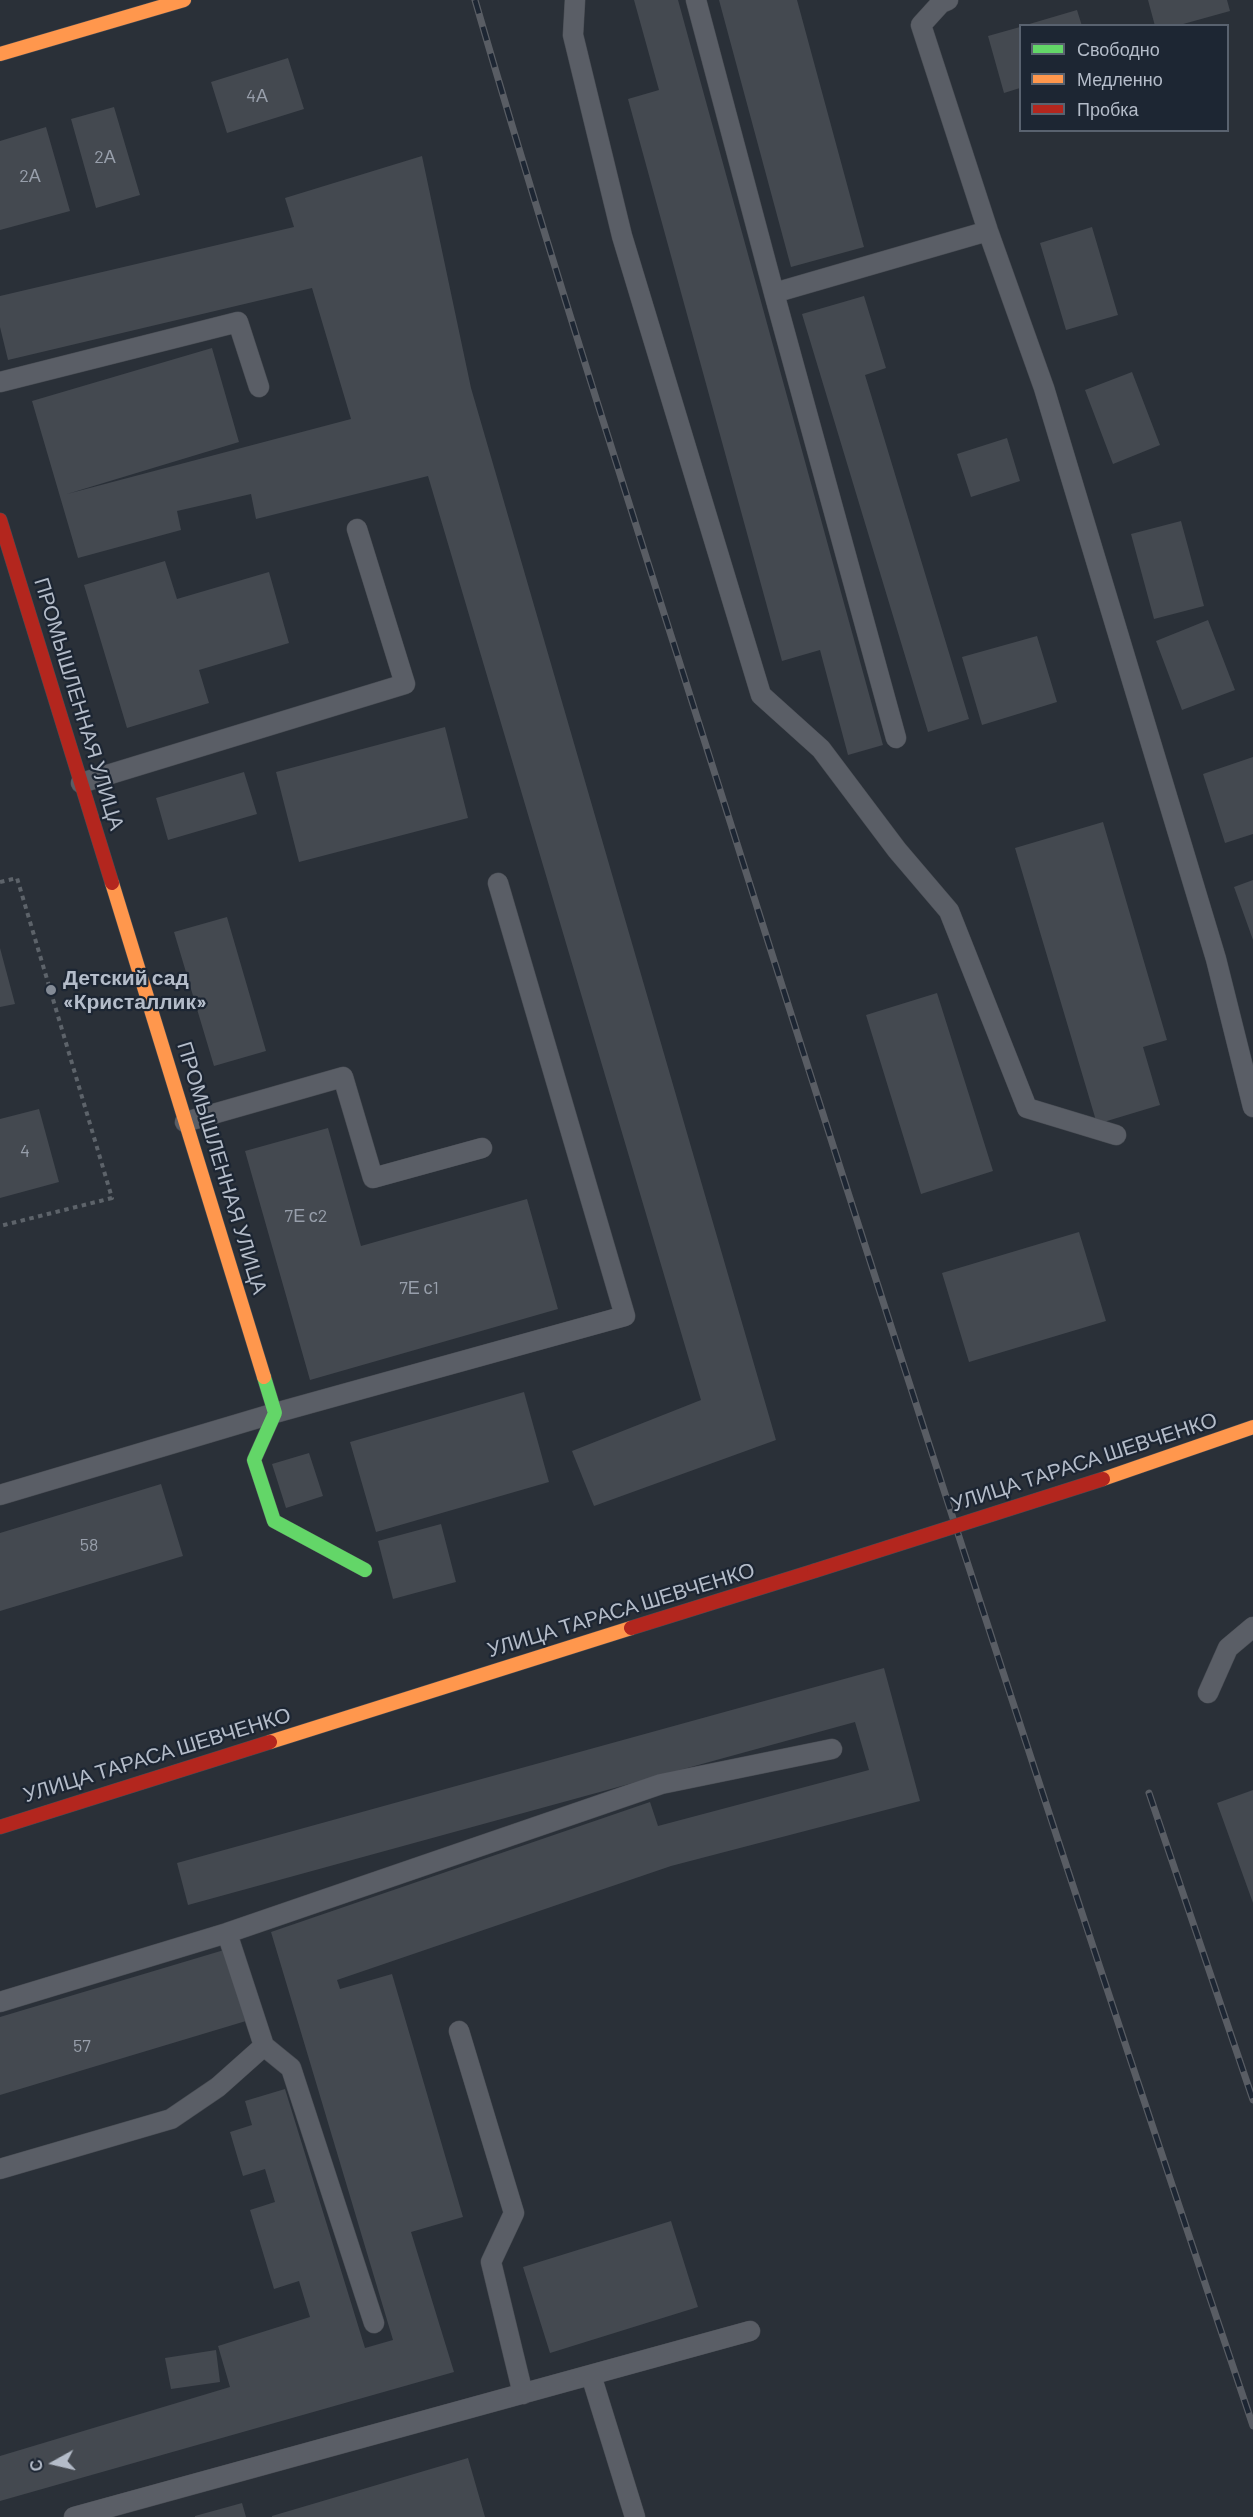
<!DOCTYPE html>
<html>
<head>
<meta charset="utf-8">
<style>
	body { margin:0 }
	#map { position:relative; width:1253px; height:2517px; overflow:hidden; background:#2a3038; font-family:Barlow,sans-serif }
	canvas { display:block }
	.legend { position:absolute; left:1019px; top:24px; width:210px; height:108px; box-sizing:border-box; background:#1d2633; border:2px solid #59626f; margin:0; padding:8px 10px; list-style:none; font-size:18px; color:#b4bcc9 }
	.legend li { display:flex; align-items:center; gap:12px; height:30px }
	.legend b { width:30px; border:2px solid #59626f }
	.north { position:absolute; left:24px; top:2433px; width:60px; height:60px; -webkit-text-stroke:4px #1d2633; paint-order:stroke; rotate:262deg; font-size:16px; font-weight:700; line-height:24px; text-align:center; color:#b4bcc9 }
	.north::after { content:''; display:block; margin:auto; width:21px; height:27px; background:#b4bcc9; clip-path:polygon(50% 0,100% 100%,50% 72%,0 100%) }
</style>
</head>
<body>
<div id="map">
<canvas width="1253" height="2517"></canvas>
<ul class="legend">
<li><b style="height:8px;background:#63d668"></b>Свободно</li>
<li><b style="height:8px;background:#ff974d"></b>Медленно</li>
<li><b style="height:8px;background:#b3261e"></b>Пробка</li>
</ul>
<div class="north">С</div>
</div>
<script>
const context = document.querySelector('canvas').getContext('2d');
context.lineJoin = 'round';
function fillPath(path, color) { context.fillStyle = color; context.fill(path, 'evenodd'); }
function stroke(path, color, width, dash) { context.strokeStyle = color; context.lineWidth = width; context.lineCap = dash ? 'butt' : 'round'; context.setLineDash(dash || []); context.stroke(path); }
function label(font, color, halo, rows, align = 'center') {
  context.font = font + ' Barlow,sans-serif'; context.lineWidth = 4.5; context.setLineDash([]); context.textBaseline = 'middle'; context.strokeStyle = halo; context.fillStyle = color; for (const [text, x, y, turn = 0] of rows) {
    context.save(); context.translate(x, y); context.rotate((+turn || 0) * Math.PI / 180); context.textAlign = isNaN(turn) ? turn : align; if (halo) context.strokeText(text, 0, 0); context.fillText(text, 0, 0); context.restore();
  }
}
fillPath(new Path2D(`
	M634,0H678L883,745L848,755L820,650L782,661L628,99L659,90Z
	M719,0H797L864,247L791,267Z
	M1148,0H1227L1230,11L1176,26H1155Z
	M1077,10L1082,26H1027L1026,25Z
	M1020,27V88L1004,93L988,36Z
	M288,58L304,109L227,133L211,82Z
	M114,107L140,195L96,208L71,119Z
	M46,127L70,211L0,230V141Z
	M422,156L471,388L776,1440L594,1506L572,1451L701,1400L428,476L256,519L251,494L177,511L181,530L78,558L32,401L212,348L239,442L67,494L351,419L312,288L8,360L0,327V296L294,227L285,198Z
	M1092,227L1118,315L1066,330L1040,243Z
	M864,296L886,368L865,375L969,719L928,732L802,314Z
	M1132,372L1160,445L1113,464L1085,390Z
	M1007,438L1020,481L971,497L957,454Z
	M1181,521L1204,606L1154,619L1131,534Z
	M165,561L177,599L269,572L289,643L199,670L209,703L127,728L84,585Z
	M1208,620L1235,690L1182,710L1156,641Z
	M1037,636L1057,702L982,725L962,657Z
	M445,727L468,818L299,862L276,772Z
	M1253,757V834L1225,843L1203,774Z
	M244,772L257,814L168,840L156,798Z
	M1103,822L1167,1040L1143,1047L1160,1105L1097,1124L1015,848Z
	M1253,880V940L1234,887Z
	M227,917L266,1051L214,1066L174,932Z
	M0,948L15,1004L0,1007Z
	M937,993L993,1171L921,1194L866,1015Z
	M39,1109L59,1182L0,1198V1119Z
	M328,1128L361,1246L527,1199L558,1309L310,1380L245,1151Z
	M1079,1232L1106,1321L969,1362L942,1273Z
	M524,1392L549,1482L376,1532L350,1442Z
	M309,1453L323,1496L286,1508L272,1464Z
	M161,1484L183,1556L0,1611V1533Z
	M441,1524L456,1582L393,1599L378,1541Z
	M884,1668L920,1801L671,1866L337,1980L340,1989L392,1974L463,2217L411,2232L454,2372L0,2501V2456L230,2387L218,2346L310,2317L299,2281L274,2289L250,2210L275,2202L265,2169L243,2176L230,2132L252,2125L245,2101L285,2089L365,2348L393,2340L271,1932L650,1802L658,1826L869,1770L855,1722L188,1905L177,1863Z
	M1253,1790V1903L1217,1803Z
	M224,1950L246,2021L0,2095V2017Z
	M671,2221L698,2307L550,2353L523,2267Z
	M216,2350L220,2382L171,2389L165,2358Z
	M468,2458L485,2517H272V2516Z
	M242,2503L246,2517H195V2516Z`), '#444950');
const lane = new Path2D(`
	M575,0L573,35L622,236L761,695L821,749L897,850L949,911L1027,1108L1116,1135
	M696,0L774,293L988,231
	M948,0L941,3L921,25L988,231L1044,388L1216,959L1253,1107
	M774,293L896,738
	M0,382L238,322L259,387
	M81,783L405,684L357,529
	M185,1122L343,1077L373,1178L482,1148
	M0,1495L275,1413L625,1316L498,883
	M1208,1693L1228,1648L1253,1627
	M0,2002L227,1933L661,1784L832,1749
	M459,2031L514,2213L491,2262L523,2394
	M264,2046L291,2068L374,2323
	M0,2169L171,2119L218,2087L264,2046L227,1933
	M591,2375L635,2517
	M74,2517L750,2331`);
const fast = new Path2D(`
	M264,1377L275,1413L254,1460L274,1521L365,1570`);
const slow = new Path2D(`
	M0,54L184,0
	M112,883L264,1377
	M1103,1479L1253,1427
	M270,1742L631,1628`);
const jam = new Path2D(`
	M0,520L112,883
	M631,1628L814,1571
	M0,1827L270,1742`);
stroke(lane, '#484c53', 21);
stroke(fast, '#484c53', 15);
stroke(slow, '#484c53', 15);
stroke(jam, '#484c53', 15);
stroke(new Path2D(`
	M0,882L17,878L112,1198L0,1226`), '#5d636a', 4, [4.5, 4.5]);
stroke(lane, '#5a5e66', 20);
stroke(fast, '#63d668', 14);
stroke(slow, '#ff974d', 14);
stroke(jam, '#b3261e', 14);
const rail = new Path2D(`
	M475,0C556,279 646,555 733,831C902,1365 1074,1896 1253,2426
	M1149,1793L1253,2100`);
stroke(rail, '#595d64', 7);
stroke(rail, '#1d2633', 4.5, [14]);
const jamBridge = new Path2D(`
	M814,1571L1103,1479`);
stroke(jamBridge, '#484c53', 15, []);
stroke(jamBridge, '#b3261e', 14);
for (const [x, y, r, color] of [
	[51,990,6,"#848b96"]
]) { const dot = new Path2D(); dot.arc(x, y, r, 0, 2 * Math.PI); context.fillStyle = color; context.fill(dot); stroke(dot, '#1d2633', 2); }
label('18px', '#989fab', null, [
	["4А",257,96],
	["2А",105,157],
	["2А",30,176],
	["4",25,1151],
	["7Е с2",306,1216],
	["7Е с1",419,1288],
	["58",89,1545],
	["57",82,2046]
]);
label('21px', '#b4bcc9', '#1d2633', [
	["ПРОМЫШЛЕННАЯ УЛИЦА",79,704,73],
	["ПРОМЫШЛЕННАЯ УЛИЦА",222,1168,73],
	["УЛИЦА ТАРАСА ШЕВЧЕНКО",1084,1462,-18],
	["УЛИЦА ТАРАСА ШЕВЧЕНКО",621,1610,-17],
	["УЛИЦА ТАРАСА ШЕВЧЕНКО",157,1755,-17]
]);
label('bold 21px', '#b4bcc9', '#1d2633', [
	["Детский сад",63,978],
	["«Кристаллик»",63,1002]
], 'left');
</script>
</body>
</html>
